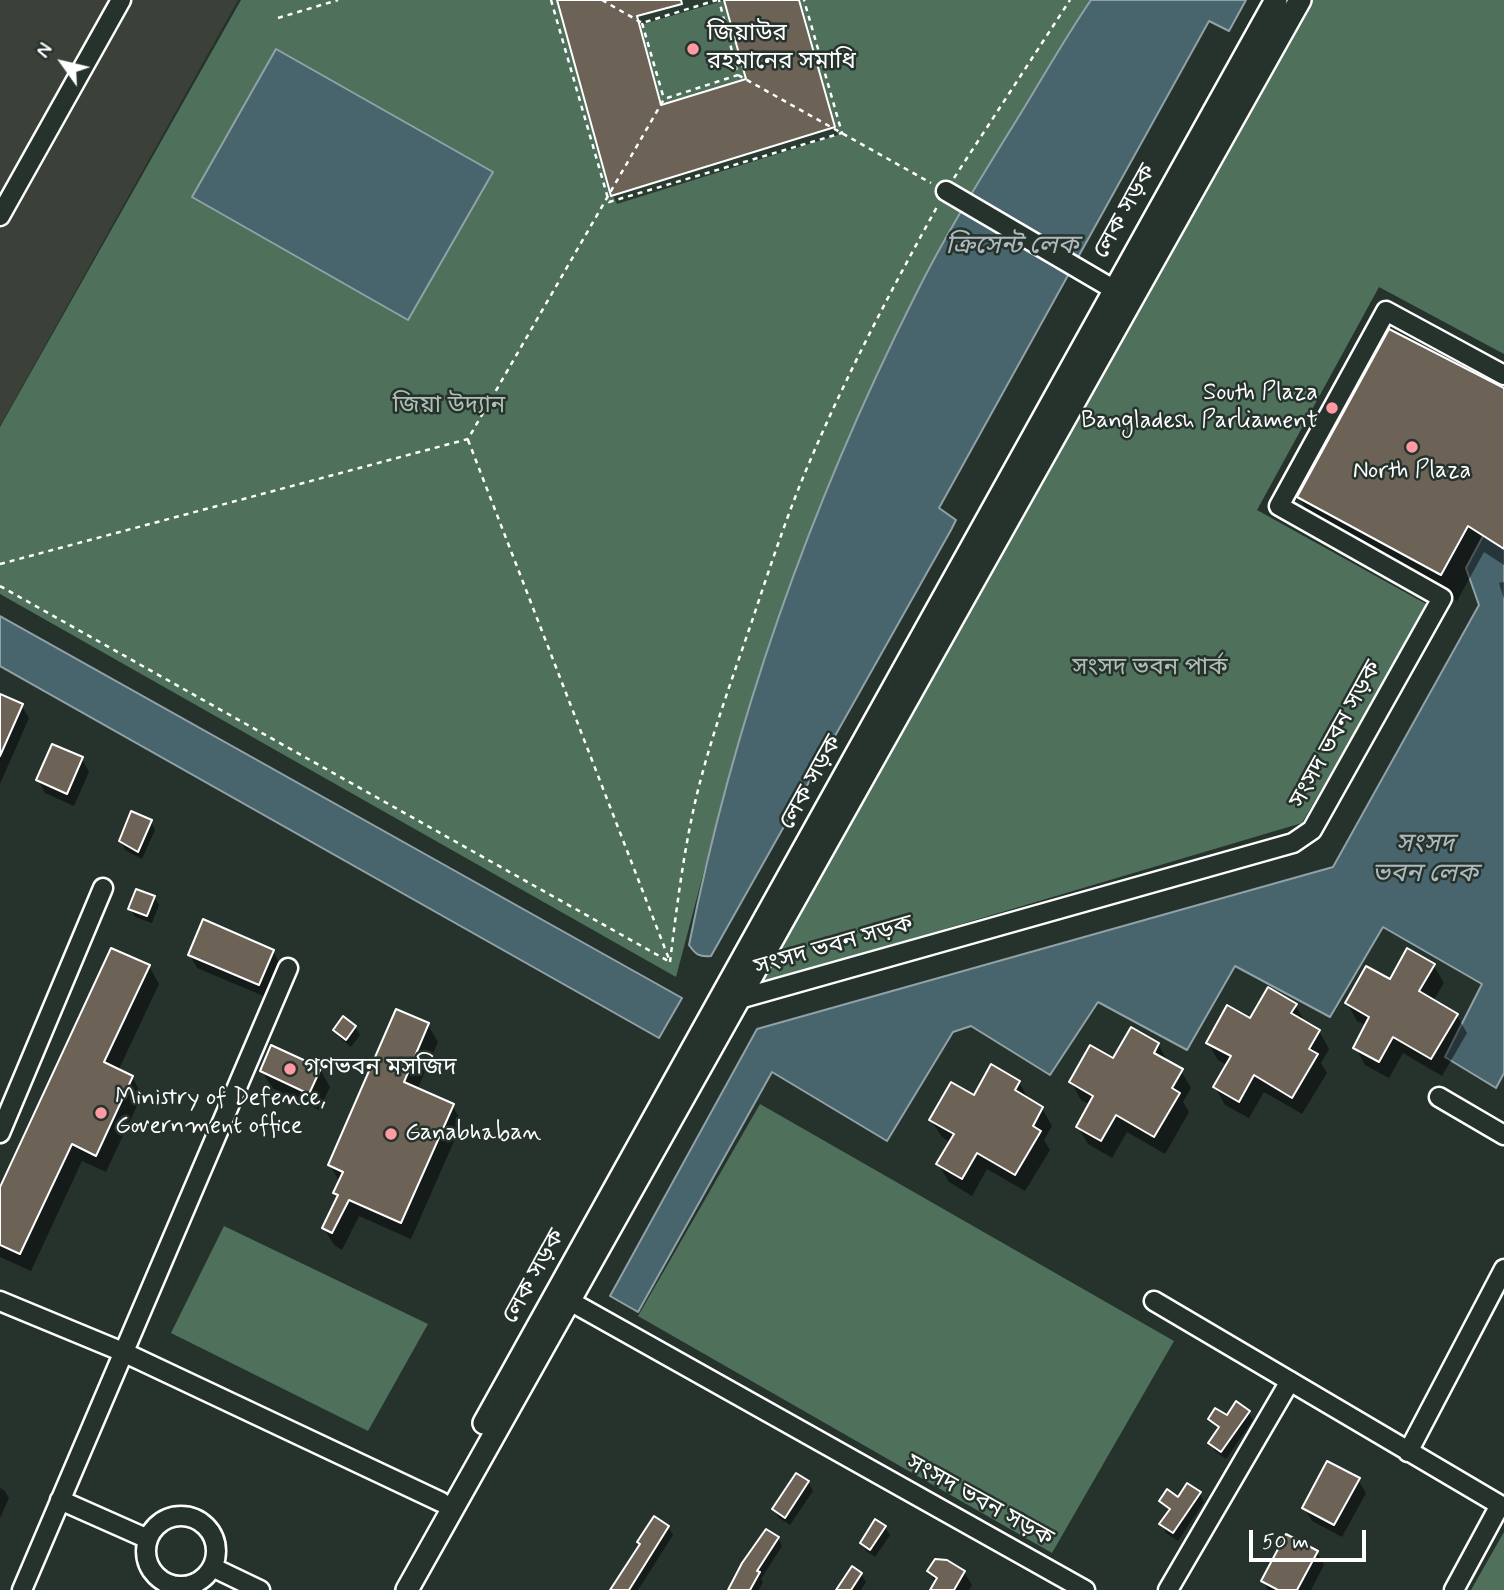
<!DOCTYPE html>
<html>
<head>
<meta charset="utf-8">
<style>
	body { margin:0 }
	#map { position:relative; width:1504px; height:1590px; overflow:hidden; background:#26332d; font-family:Mynerve,sans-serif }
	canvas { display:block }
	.north { position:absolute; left:28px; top:28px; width:70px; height:70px; -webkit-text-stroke:5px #26332d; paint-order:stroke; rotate:304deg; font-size:19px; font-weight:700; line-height:28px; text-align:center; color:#fff }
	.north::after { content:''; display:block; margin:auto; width:24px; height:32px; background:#fff; clip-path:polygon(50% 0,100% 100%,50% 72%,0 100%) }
	.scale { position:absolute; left:1249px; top:1530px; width:117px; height:32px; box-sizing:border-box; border:4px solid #fff; border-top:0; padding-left:9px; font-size:21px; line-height:24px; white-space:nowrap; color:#fff; -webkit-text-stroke:5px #26332d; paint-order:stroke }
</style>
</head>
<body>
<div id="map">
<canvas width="1504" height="1590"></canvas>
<div class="north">N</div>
<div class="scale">50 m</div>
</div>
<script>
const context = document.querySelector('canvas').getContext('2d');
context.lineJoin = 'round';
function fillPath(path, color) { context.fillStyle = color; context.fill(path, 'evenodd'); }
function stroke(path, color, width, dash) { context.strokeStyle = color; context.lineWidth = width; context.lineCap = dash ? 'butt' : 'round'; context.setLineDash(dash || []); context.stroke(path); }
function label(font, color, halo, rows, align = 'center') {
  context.font = font + ' Mynerve,"Noto Sans Bengali",sans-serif'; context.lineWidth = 5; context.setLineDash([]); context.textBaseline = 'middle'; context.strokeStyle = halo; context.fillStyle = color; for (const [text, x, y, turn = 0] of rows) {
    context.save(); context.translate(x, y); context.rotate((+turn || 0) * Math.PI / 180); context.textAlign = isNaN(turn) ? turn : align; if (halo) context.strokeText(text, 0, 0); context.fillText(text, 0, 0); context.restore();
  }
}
fillPath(new Path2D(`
	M0,0H238L0,426Z`), '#3b4139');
fillPath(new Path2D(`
	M241,0H1094L734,757L676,977L0,594V427Z
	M1308,0H1504V354L1379,287L1257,510L1428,605L1302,823L756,985Z
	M760,1104L1174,1341L1052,1553L638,1316Z
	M224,1226L428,1324L368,1431L171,1333Z
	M1504,1532V1590H1471Z`), '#4f715c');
const water = new Path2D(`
	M1091,0H1246L1229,31L1209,21L939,508L956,520L951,530L711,956C699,957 696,955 689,945C734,720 812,501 915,296C947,231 986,170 1024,108C1046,72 1067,35 1091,0Z
	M276,49L493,172L408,320L192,197Z
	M1504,497V1073L1496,1088L1445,1057L1482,984L1383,927L1330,1017L1235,966L1187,1050L1098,1002L1050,1075L971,1026L953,1032L887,1141L772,1072L638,1312L610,1296L757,1029L1333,867L1479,605L1466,568Z
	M0,616L682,998L659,1038L0,666Z`);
fillPath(water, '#48646d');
stroke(water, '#91a2a7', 2);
fillPath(new Path2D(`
	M559,0H800L838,135L617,204L613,196ZM726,0L749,80L662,106L640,25Z
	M1504,390V565L1484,552L1457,601L1314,524L1299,497Z
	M1504,582V599L1499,583Z
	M0,704L21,705L29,718L0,784Z
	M82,759L89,772L74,806L45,793L38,780Z
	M151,822L155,830L142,859L125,850L121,841Z
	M154,897L159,905L152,923L135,917L130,909Z
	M273,951L280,964L266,997L197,968L190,955Z
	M149,966L159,984L118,1071L132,1077L142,1095L106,1172L82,1161L31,1271L0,1257V1191Z
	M1434,966L1444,983L1433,1001L1457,1016L1467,1033L1442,1076L1403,1053L1389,1078L1365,1065L1355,1047L1367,1026L1357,1021L1347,1003L1390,981Z
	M1295,1005L1306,1023L1319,1031L1329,1049L1321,1063L1327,1073L1302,1114L1264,1092L1249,1118L1225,1105L1215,1087L1228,1066L1218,1060L1208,1043L1251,1020Z
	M428,1025L438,1042L417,1090L452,1105L462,1123L411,1239L359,1216L342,1250L334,1245L324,1228L338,1198L335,1193L340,1183L330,1165Z
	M355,1027L360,1035L351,1047L340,1038L335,1030Z
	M1158,1044L1168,1062L1181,1071L1191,1088L1183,1102L1189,1112L1165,1154L1127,1132L1112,1158L1088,1144L1078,1127L1090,1105L1081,1100L1071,1082L1114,1060Z
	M320,1069L330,1087L319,1110L272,1088L262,1071Z
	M1019,1082L1029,1100L1042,1108L1052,1126L1044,1140L1050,1150L1025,1191L987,1169L972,1196L949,1182L938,1164L951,1143L942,1137L931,1120L974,1098Z
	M1248,1412L1253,1420L1226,1459L1215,1451L1210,1443L1218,1430L1210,1419Z
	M1358,1480L1366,1493L1342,1537L1312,1521L1304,1508Z
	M808,1482L813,1491L790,1525L779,1518L774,1509Z
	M0,1488L4,1490L9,1498L0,1518Z
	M1200,1494L1204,1502L1178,1541L1166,1533L1162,1524L1170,1512L1161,1501Z
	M668,1527L673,1535L638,1590H612Z
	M885,1527L890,1535L875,1557L866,1551L862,1543Z
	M778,1538L782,1546L761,1579L763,1582L759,1590H730Z
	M1317,1552L1324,1565L1311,1590H1268L1263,1581Z
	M929,1571L964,1572L972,1585L969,1590H932L936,1583Z
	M861,1574L866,1582L861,1590H838Z`), '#0007');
const building = new Path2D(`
	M557,0H681L682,4L637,16L661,105L746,79L724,0H799L835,127L611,196Z
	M1389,329L1504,388V549L1468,526L1441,575L1297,497Z
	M0,694L23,704L0,756Z
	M52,744L83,757L67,794L36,780Z
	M131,811L152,820L138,852L119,841Z
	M136,889L155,896L147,916L128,909Z
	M203,919L274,950L259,985L188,955Z
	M111,948L150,965L104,1062L133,1076L96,1156L72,1144L20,1254L0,1245V1187Z
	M1407,948L1435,964L1419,991L1458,1014L1431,1059L1393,1037L1379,1062L1353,1048L1369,1017L1345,1003L1366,966L1390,979Z
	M1268,987L1297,1004L1291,1013L1320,1030L1309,1049L1318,1054L1292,1098L1254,1075L1239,1102L1213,1087L1231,1056L1206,1043L1227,1005L1250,1018Z
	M396,1009L429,1023L404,1082L454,1104L401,1223L349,1200L332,1233L322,1228L338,1195L333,1193L343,1172L328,1165Z
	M343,1016L356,1026L346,1040L333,1030Z
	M1131,1027L1159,1043L1154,1053L1183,1069L1172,1088L1180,1093L1154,1137L1116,1115L1101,1141L1076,1127L1093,1096L1069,1082L1090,1045L1113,1058Z
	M271,1045L321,1068L309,1094L260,1071Z
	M991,1064L1020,1081L1015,1090L1043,1107L1033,1126L1041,1131L1015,1175L977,1153L962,1179L936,1164L954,1134L929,1120L951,1082L974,1095Z
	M1236,1401L1250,1411L1221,1452L1208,1443L1219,1427L1208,1419L1215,1408L1227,1415Z
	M1327,1461L1360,1478L1334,1525L1302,1508Z
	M796,1473L809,1481L785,1518L772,1509Z
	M1187,1483L1201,1492L1173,1533L1159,1524L1170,1509L1159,1501L1167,1489L1178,1497Z
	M654,1516L669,1526L629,1590H610L640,1544L637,1542Z
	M875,1519L886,1526L870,1550L860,1543Z
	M766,1529L779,1537L757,1571L760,1572L750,1590H728L742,1563Z
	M1286,1534L1318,1551L1297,1590H1278L1261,1581Z
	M935,1559L947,1560L965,1571L954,1590H930L937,1578L927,1571Z
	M852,1566L862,1573L851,1590H836Z`);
fillPath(building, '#6c6256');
stroke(building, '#fff', 2);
const minor = new Path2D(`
	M946,191L1113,289
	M0,216L121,0
	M732,1001L1293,843L1312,830L1442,598L1279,506L1386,311L1504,375
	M1439,1097L1504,1135
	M0,1133L103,888
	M559,1295L1085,1590
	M0,1301L123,1352L441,1502
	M1154,1301L1500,1505L1454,1590
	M1408,1452L1504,1269
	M60,1500L148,1539
	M146 1551a35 35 0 1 1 70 0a35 35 0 1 1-70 0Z
	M212,1567L260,1590
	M22,1590L288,968
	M1168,1590L1290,1381`);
const major = new Path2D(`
	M484,1423L1276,0
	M407,1590L1300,0`);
stroke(minor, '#fff', 23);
stroke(major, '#fff', 26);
stroke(new Path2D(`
	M551,0L609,202L842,133L804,0
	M602,0L642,23L717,0
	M278,18L338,0
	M642,23L664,99
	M738,75L931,183
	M954,178L1070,0
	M468,440L669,959
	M0,564L468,439L664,99L738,75L719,0
	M0,586L670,962
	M670,962C677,905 684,847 698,790C712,734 732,679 751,624C767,576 783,527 802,480C841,385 889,294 938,205`), '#fff', 2.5, [5, 5]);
stroke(minor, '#26332d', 18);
stroke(major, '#26332d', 21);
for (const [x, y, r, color] of [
	[693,49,7,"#ff9aa2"],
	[1332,408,7,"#ff9aa2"],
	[1412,447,7,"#ff9aa2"],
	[290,1069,7,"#ff9aa2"],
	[101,1113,7,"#ff9aa2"],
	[391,1134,7,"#ff9aa2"]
]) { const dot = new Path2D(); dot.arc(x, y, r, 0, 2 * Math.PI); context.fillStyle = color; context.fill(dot); stroke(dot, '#26332d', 2.5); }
label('24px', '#fff', '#26332d', [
	["জিয়াউর",707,35],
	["রহমানের সমাধি",707,63],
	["South Plaza",1318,394,"right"],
	["Bangladesh Parliament",1318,422,"right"],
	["North Plaza",1412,472,"center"],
	["গণভবন মসজিদ",304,1069],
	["Ministry of Defence,",115,1099],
	["Government office",115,1127],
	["Ganabhaban",405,1134]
], 'left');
label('24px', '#fff', '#26332d', [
	["লেক সড়ক",1126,212,-61],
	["সংসদ ভবন সড়ক",1337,735,-61],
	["লেক সড়ক",812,783,-61],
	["সংসদ ভবন সড়ক",834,947,-16],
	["লেক সড়ক",535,1277,-61],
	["সংসদ ভবন সড়ক",979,1502,29]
]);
label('24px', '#b0bfb6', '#26332d', [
	["জিয়া উদ্যান",449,407],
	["সংসদ ভবন পার্ক",1150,669]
]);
label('italic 26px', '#adb9bd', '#26332d', [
	["ক্রিসেন্ট লেক",1012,248],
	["সংসদ",1425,846],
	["ভবন লেক",1425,876]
]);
</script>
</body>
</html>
